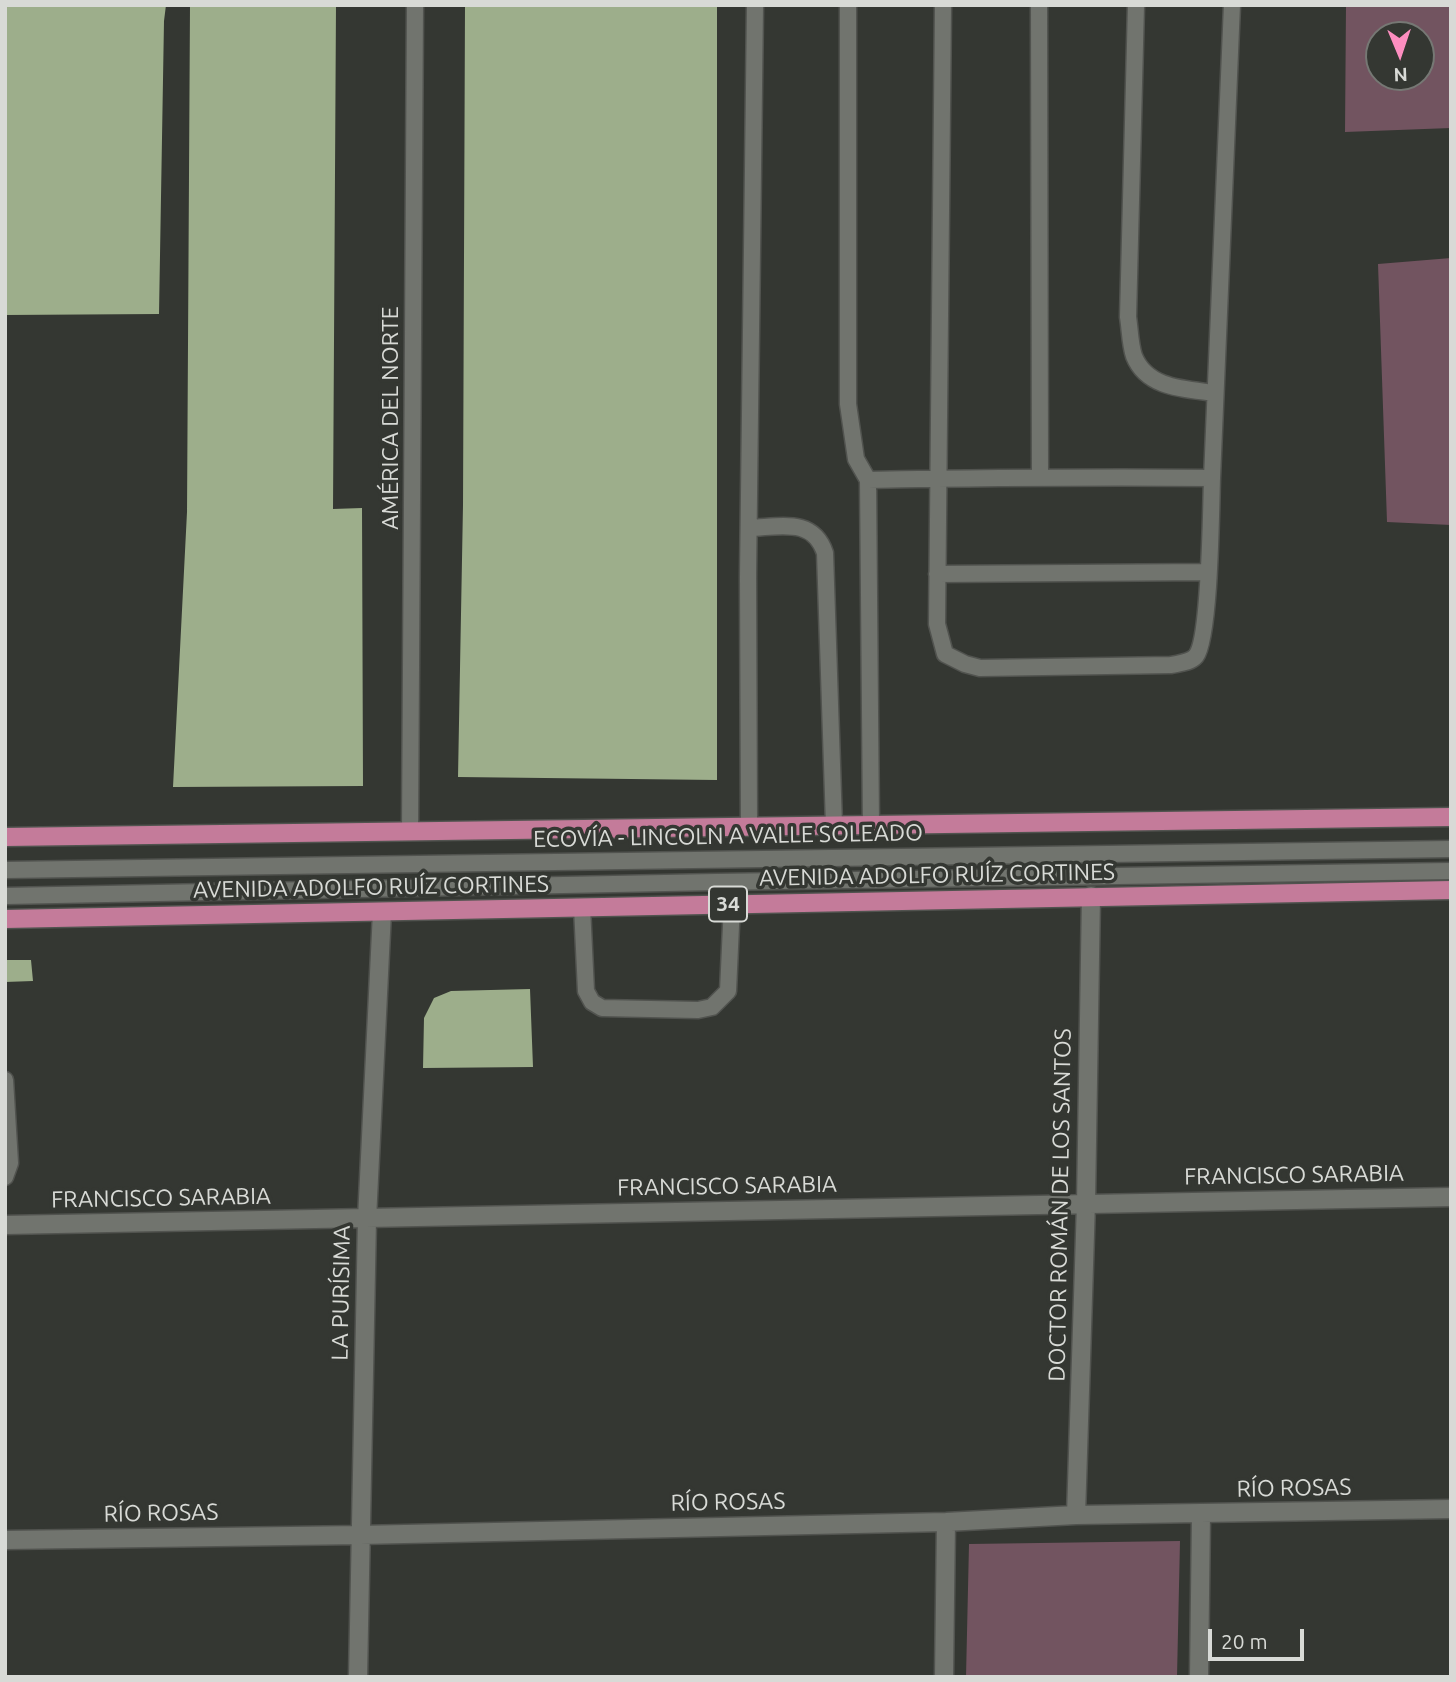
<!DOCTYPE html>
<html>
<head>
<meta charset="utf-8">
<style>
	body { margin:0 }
	#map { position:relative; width:1456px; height:1682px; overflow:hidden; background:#343732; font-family:Ubuntu,sans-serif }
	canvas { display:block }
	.frame { position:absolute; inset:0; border:7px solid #d8dad6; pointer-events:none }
	.north { position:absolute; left:1365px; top:21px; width:70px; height:70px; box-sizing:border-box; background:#343732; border:2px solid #767874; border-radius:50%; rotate:178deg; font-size:19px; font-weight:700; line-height:28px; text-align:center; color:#d8dad6 }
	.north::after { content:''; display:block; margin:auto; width:24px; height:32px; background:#fd8ec0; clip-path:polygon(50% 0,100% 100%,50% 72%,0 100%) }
	.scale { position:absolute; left:1208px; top:1629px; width:96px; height:32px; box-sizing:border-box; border:4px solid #d8dad6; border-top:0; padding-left:9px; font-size:21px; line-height:24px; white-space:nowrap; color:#d8dad6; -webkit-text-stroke:5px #343732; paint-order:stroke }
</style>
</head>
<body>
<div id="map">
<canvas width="1456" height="1682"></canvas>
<div class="frame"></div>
<div class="north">N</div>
<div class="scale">20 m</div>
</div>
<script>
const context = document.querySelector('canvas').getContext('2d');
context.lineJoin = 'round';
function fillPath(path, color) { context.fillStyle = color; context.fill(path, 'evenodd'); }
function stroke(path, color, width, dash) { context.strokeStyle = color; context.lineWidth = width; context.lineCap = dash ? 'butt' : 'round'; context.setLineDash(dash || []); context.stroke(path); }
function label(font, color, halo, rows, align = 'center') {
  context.font = font + ' Ubuntu,sans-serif'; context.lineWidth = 7; context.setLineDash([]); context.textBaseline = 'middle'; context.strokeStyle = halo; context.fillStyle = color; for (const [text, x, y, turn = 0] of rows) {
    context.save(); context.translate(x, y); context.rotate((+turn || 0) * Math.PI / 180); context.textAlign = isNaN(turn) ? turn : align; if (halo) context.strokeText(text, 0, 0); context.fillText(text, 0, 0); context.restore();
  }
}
fillPath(new Path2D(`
	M1346,5H1451V128L1345,132ZM1379,35H1421V77H1379Z
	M1451,258V525L1387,522L1378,264Z
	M1180,1541L1177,1677H966L969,1544Z`), '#725460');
fillPath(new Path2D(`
	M5,5H166L164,21L159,314L5,315Z
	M190,5H336L333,509L362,508L363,786L173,787L187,512Z
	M465,5H717V780L458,777L463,505Z
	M5,960H31L33,981L5,982Z
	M530,989L533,1067L423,1068L424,1018L434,998L451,991Z`), '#9dae8b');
const service = new Path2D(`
	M848,5V404L856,459L868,480
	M1039,5L1040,476
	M1136,5L1128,317C1130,329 1130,344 1134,356C1147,389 1186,389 1215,393
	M1212,478L1232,5
	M749,528C780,527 813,517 825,553L834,825
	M937,574L1208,572
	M871,825L868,480C983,478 1097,477 1212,478C1211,509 1210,638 1196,656C1190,663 1179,663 1171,665L980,668L965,664L945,654L937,624L943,5
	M749,827L748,576L755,5
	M410,831L415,5
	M5,870L1451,849
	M5,896L716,882L1451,871
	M582,907L586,991L592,1002L602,1008L698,1010L712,1007L728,991L732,904
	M5,1080L10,1163L5,1177`);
const minor = new Path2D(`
	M5,1225L1451,1197
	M1076,1515L1086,1203L1091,896
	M5,1540L360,1535L946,1522L1076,1515L1451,1509
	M358,1677L367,1219L382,912
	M944,1677L946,1522
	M1199,1677L1201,1515`);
const primary = new Path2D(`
	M5,837L1451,817
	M5,919L1451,890`);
stroke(service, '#51534f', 19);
stroke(minor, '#51534f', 21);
stroke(primary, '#51534f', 21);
stroke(service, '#71746e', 16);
stroke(minor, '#71746e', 18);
stroke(primary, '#c47b9a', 18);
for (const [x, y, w] of [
	[728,904,38]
]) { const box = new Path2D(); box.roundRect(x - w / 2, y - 17.5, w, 35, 5); context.fillStyle = '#343732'; context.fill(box); stroke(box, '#d8dad6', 2); }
label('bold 21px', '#d8dad6', null, [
	["34",728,904]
]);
label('23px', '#d8dad6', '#343732', [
	["AMÉRICA DEL NORTE",390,418,-90],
	["ECOVÍA - LINCOLN A VALLE SOLEADO",728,836,-1],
	["AVENIDA ADOLFO RUÍZ CORTINES",937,875,-1],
	["AVENIDA ADOLFO RUÍZ CORTINES",371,887,-1],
	["FRANCISCO SARABIA",1294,1175,-1],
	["FRANCISCO SARABIA",727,1186,-1],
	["FRANCISCO SARABIA",161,1198,-1],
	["DOCTOR ROMÁN DE LOS SANTOS",1060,1205,-89],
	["LA PURÍSIMA",341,1293,-89],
	["RÍO ROSAS",1294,1488,-1],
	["RÍO ROSAS",728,1502,-1],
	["RÍO ROSAS",161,1513,-1]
]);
</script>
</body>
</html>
